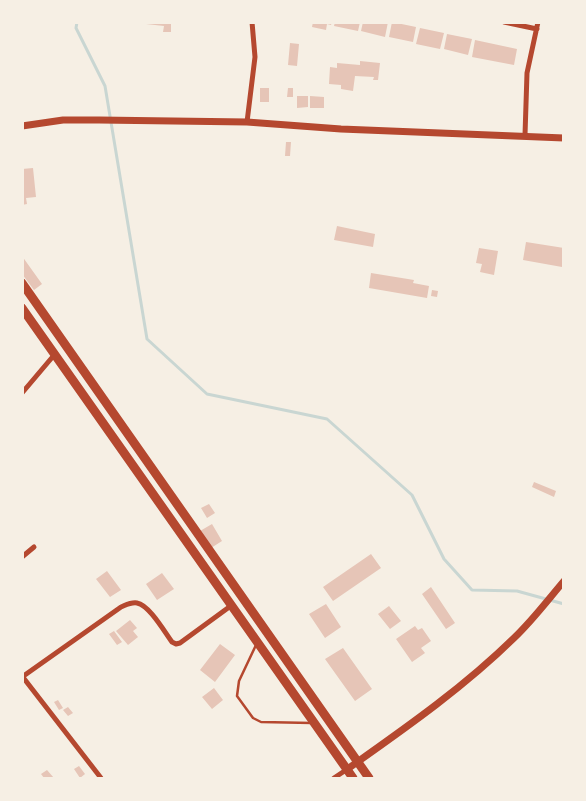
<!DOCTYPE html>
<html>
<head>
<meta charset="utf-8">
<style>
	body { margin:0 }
	#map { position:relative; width:586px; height:801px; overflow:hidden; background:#f6efe4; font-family:Montserrat,sans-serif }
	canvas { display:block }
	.frame { position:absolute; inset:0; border:24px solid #f6efe4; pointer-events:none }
</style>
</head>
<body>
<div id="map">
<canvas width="586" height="801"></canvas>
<div class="frame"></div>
</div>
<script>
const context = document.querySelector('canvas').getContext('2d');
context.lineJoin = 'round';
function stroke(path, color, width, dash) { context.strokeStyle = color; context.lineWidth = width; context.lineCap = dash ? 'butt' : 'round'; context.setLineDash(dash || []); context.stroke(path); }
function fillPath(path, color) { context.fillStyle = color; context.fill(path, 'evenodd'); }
stroke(new Path2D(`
	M77,22L76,28L105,86L147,339L207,394L327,419L412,495L444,559L472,590L517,591L564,604`), '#c9d6d2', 3);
fillPath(new Path2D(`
	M146,22H171V32H163L164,26L146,24Z
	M313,22H332L331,25L327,24L326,30L312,27Z
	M335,22H360L358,31L334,26Z
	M363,22H388L385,37L361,31Z
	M392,22L416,27L413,42L389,37Z
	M420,28L444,33L440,49L416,44Z
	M447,34L472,39L468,55L444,49Z
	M475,40L517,49L514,65L472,57Z
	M290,43L299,44L297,66L288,65Z
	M360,61L380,63L378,80H373L374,77L355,76L353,91L341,89V85L329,84L330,67L337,68V63L360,65Z
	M260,88H269V102H260Z
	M288,88H293V97H287Z
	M297,96H308V107L297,108Z
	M310,96L324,97V108H310Z
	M286,142H291L290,156H285Z
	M33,168L36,197L26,198L27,204L22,205V169Z
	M337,226L375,234L373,247L334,240Z
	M526,242L564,248L562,267L523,260Z
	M479,248L498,251L494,275L480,272L482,264L476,263Z
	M22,256L42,284L34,290L22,274Z
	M371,273L414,280L413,283L429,286L427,298L369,288Z
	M432,290L438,291L437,297L431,296Z
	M534,482L556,491L554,497L532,487Z
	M209,504L215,513L207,518L201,508Z
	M212,524L222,541L211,548L200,531Z
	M371,554L381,568L333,601L323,587Z
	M107,571L121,590L110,597L96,579Z
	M162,573L174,589L157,600L146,584Z
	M431,587L455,623L446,629L422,594Z
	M326,604L341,627L325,638L309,614Z
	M389,606L401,621L390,629L378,614Z
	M130,620L137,628L133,631L138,637L128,645L116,631Z
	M415,626L418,630L422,628L431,641L421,648L425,653L412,662L396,639Z
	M114,631L122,642L117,645L109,634Z
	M220,644L235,655L215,682L200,670Z
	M343,648L372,689L355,701L325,659Z
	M214,688L223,700L212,709L202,697Z
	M58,700L63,708L59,710L54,702Z
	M68,707L73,713L68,716L63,710Z
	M79,766L85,774L80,778L74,769Z
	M47,770L54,778H44L41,774Z`), '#e6c5b7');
stroke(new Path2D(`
	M256,645L239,681L237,696L253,718L261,722L312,723`), '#b5482f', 2.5);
stroke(new Path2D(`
	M504,22L537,29
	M247,122L255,57L252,22
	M525,135L527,73L538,22
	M22,393L55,354
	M22,557L34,547
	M22,676L101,778
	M22,677L121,607C126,605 131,602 137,603C149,605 164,631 172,642L176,644L180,643L232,605
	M334,778L346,770`), '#b5482f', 5);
stroke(new Path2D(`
	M22,126L63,120H99L247,122L341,129L564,138
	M346,770C404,729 463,688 514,638C532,621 547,601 564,581`), '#b5482f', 7);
stroke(new Path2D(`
	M22,283L369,778
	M22,308L353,778`), '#b5482f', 9);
</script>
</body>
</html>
